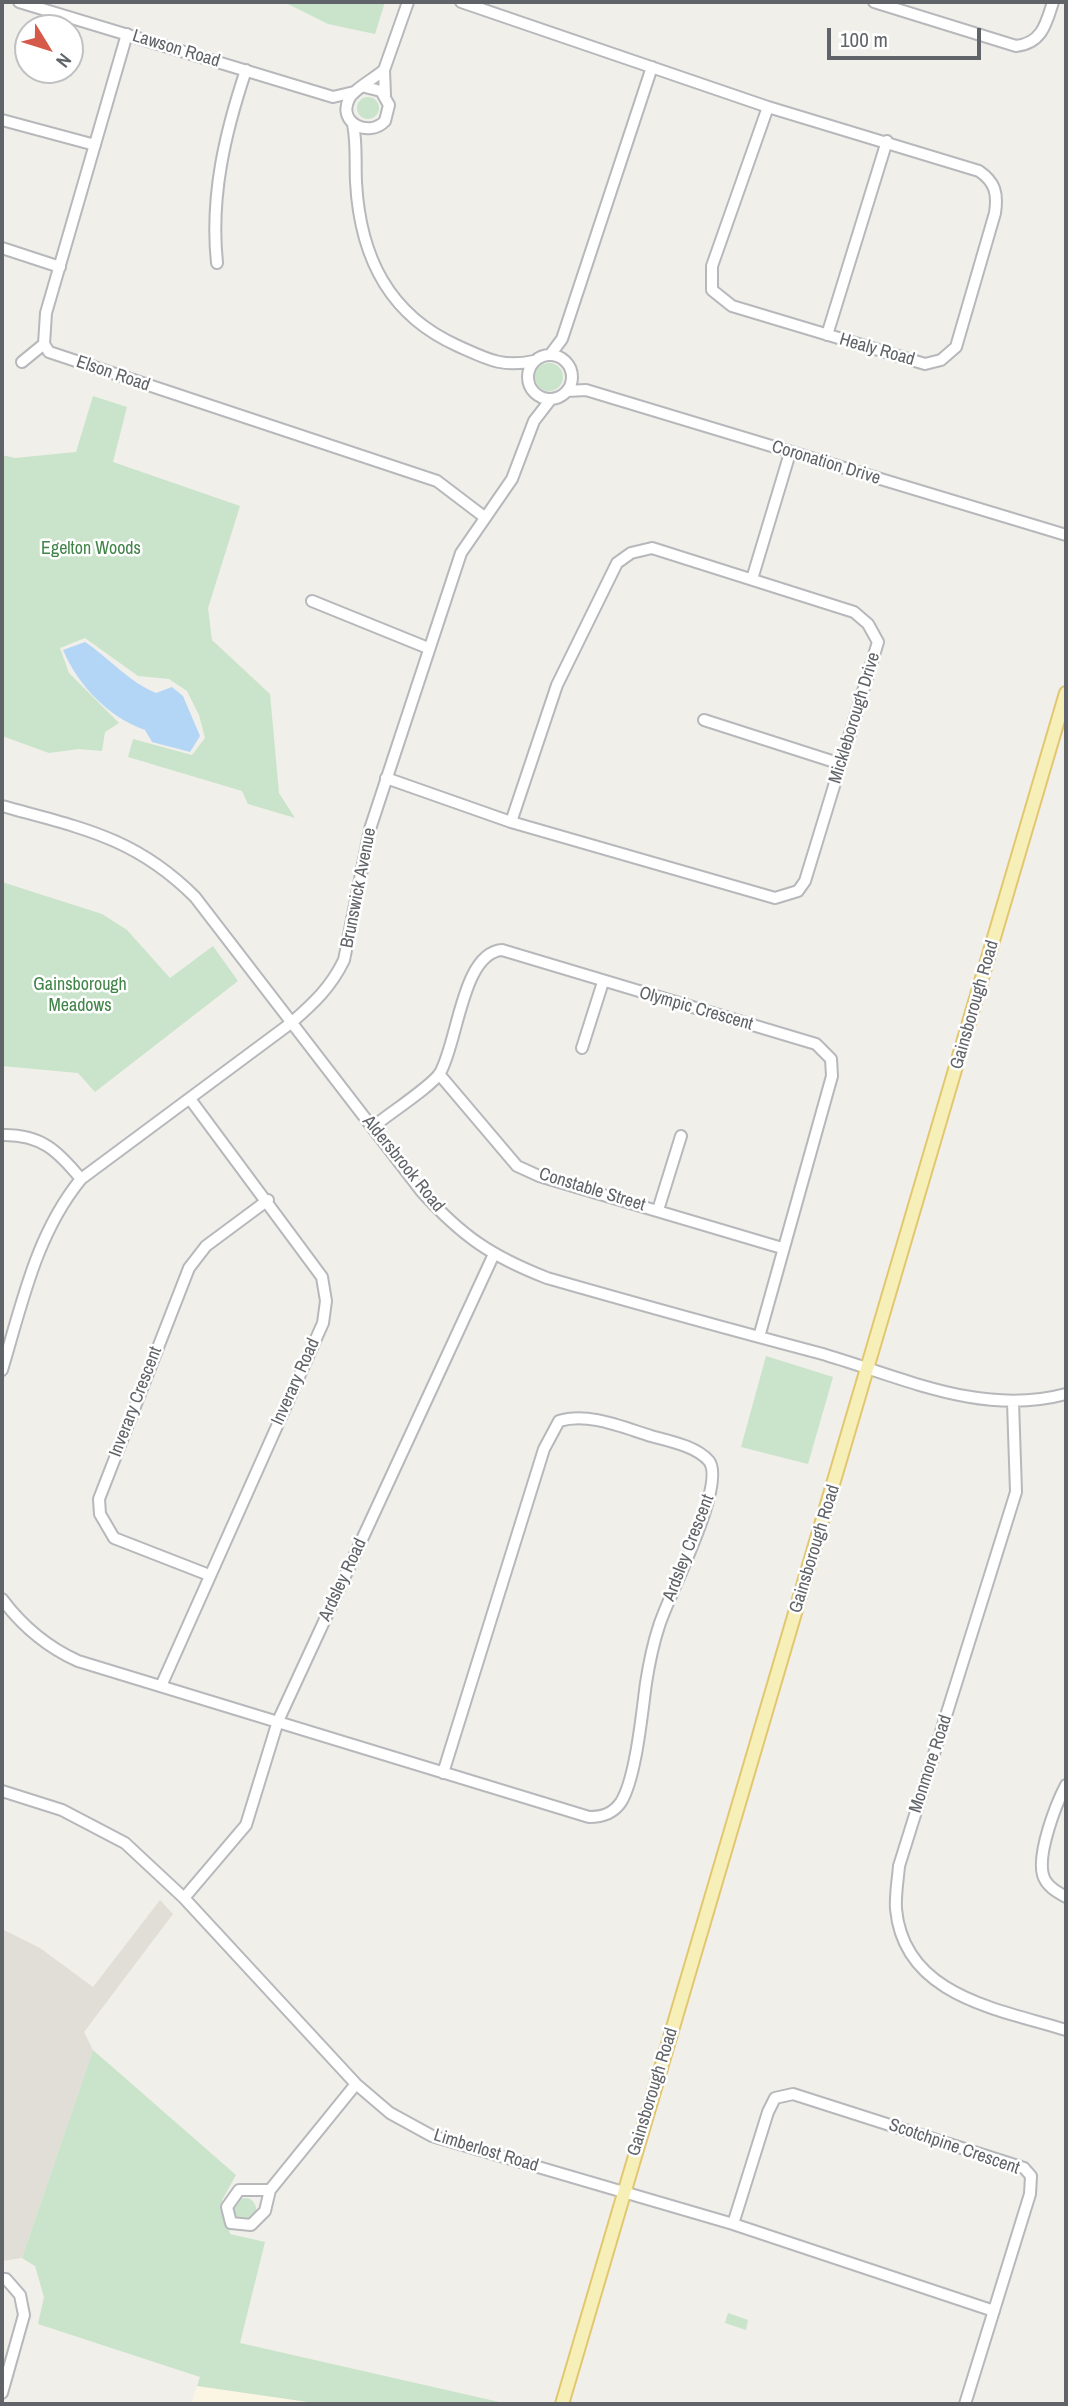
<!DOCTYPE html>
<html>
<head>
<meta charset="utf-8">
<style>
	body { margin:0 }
	#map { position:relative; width:1068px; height:2406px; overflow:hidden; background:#f0efe9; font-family:"Archivo Narrow",sans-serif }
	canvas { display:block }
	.frame { position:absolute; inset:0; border:4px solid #606367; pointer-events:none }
	.north { position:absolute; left:14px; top:14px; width:70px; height:70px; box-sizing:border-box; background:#fff; border:2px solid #bfc1c2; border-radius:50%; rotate:128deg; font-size:19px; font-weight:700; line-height:28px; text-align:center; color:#606367 }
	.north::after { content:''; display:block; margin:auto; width:24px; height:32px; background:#d65a49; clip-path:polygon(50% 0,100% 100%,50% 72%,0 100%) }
	.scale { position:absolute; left:827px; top:28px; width:154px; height:32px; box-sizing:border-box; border:4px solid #606367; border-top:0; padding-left:9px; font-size:21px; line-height:24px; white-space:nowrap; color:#606367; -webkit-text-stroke:5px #fff; paint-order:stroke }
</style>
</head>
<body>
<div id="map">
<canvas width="1068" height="2406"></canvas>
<div class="frame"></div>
<div class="north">N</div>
<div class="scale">100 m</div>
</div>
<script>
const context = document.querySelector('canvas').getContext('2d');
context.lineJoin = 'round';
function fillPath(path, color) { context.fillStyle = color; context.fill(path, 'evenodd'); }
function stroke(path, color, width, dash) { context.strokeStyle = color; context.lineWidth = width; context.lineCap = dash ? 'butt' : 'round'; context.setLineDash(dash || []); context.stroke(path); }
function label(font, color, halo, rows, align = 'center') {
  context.font = font + ' "Archivo Narrow",sans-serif'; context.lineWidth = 5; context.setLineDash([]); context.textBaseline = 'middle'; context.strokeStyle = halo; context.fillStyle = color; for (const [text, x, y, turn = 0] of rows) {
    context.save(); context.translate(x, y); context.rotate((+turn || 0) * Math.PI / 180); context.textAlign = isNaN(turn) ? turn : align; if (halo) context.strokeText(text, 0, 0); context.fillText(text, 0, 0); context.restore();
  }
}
fillPath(new Path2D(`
	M197,2386L322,2404H191Z`), '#fbf6e3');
fillPath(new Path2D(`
	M160,1900L173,1914L84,2032L93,2050L22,2258L2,2261V1929L40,1948L93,1987Z`), '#e0ded7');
fillPath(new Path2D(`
	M284,2H385L375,34L328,24Z
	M357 108a11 11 0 1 1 22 0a11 11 0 1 1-22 0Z
	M535 377a14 14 0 1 1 28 0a14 14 0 1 1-28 0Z
	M93,396L127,407L113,462L240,506L208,608L212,640L270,694L279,793L295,818L248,804L242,791L128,757L133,739L192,755L205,738L199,715L187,691L169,679L138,676L85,638L60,648L69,673L119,723L105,732L102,751L79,749L49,753L2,736V455L15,458L76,452Z
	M2,882L102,914L127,930L170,978L213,946L238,981L95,1092L78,1073L2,1066Z
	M766,1356L833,1377L808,1464L741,1447Z
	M93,2050L236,2175L222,2200L230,2234L265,2242L240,2343L508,2404H322L197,2386L200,2377L38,2324L44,2297L35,2266L22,2258Z
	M234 2209a11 11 0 1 1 22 0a11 11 0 1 1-22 0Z
	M728,2313L748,2320L746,2330L725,2323Z`), '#c9e4ca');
fillPath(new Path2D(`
	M85,642C109,658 129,682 156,693L172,687L183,696L200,736L190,752L152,742L145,730C108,717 78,685 63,650Z`), '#b3d6f6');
const minor = new Path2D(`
	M19,2L333,97L354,92
	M461,2L768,107L979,171C995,182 998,193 995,213L956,347L941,360L925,364L732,306L712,290V266L768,107
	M874,2L1016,46C1042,43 1046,24 1053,2
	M127,34L46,313L44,344L49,352L437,481L483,516
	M365,87L381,91L389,105L385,121C369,138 337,123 349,99C353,90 375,78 384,70
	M385,95L384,70L408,2
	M2,120L95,145
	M353,124C357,144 355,161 356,182C360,256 388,315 458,346C487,359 502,368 534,361
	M2,248L60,267
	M217,263C210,196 225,133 246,70
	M827,335L887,141
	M550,355L562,339L652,67
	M528 377a22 22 0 1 1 44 0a22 22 0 1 1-44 0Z
	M22,362L44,344
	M567,391L586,390L1066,535
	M752,579L790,453
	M312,601L428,648
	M704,720L841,764
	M386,778L511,822L557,685L617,563L631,553L652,548L854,612L868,624L878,642L805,881L798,891L775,898L511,822
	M2,806C81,828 135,837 195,897L422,1192C463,1237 491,1256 547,1278C638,1304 728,1329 819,1353C900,1376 980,1417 1066,1394
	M582,1048L603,982
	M439,1074L517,1166L539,1176L782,1248
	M373,1127C387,1115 432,1086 440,1073C458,1042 462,953 502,950L816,1044L831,1059L832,1076L759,1337
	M2,1135C41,1134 58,1151 81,1179
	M658,1210L681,1136
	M2,1370C22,1304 36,1234 81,1179L291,1023C314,1003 331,987 344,960L370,829L461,553L512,479L534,421L551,399
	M1013,1402L1016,1492L899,1866C898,1879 895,1895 896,1909C904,1996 998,2009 1066,2030
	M209,1575L114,1538L100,1514L99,1499L189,1268L206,1246L268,1200
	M2,1599C23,1627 47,1647 78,1661C249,1713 419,1765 589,1817C602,1817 613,1814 621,1802C636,1778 642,1712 646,1683C649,1664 653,1644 659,1626C668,1596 727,1485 709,1461C696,1446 669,1441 651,1436C622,1427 588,1412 559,1421L544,1449L443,1773
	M161,1686L323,1323L326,1301L322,1277L190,1099
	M1066,1785C1056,1804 1037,1853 1043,1875C1046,1886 1057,1892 1066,1897
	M2,1791L62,1810L125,1843L184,1898L356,2084L390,2113L432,2136L733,2224L994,2311
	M184,1898L246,1825L278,1721L494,1254
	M270,2190L265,2211L251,2225L231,2223L227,2207L239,2190H270L356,2084
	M733,2224L768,2112L775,2098L793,2094L1024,2168L1031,2176L1030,2194L965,2404
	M2,2279H6L20,2295L24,2315L2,2393`);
const major = new Path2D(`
	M562,2404L1066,693`);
stroke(minor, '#b6b8bb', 14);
stroke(major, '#e2c770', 16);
stroke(minor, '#fff', 10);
stroke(major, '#f6efb8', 12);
label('18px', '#606367', '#fff', [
	["Lawson Road",176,49,17],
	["Healy Road",877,350,16],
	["Elson Road",113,374,19],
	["Coronation Drive",826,463,17],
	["Mickleborough Drive",855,718,-73],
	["Brunswick Avenue",359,888,-79],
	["Gainsborough Road",975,1005,-74],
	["Olympic Crescent",696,1009,16],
	["Aldersbrook Road",403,1164,51],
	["Constable Street",592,1190,17],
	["Inverary Road",296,1382,-66],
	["Inverary Crescent",136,1402,-69],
	["Ardsley Crescent",689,1548,-69],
	["Gainsborough Road",815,1549,-73],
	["Ardsley Road",343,1580,-65],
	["Monmore Road",931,1764,-72],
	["Gainsborough Road",653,2092,-73],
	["Scotchpine Crescent",954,2147,19],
	["Limberlost Road",486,2151,17]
]);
label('18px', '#418448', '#fff', [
	["Egelton Woods",91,549],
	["Gainsborough",80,985],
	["Meadows",80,1006]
]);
</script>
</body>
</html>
